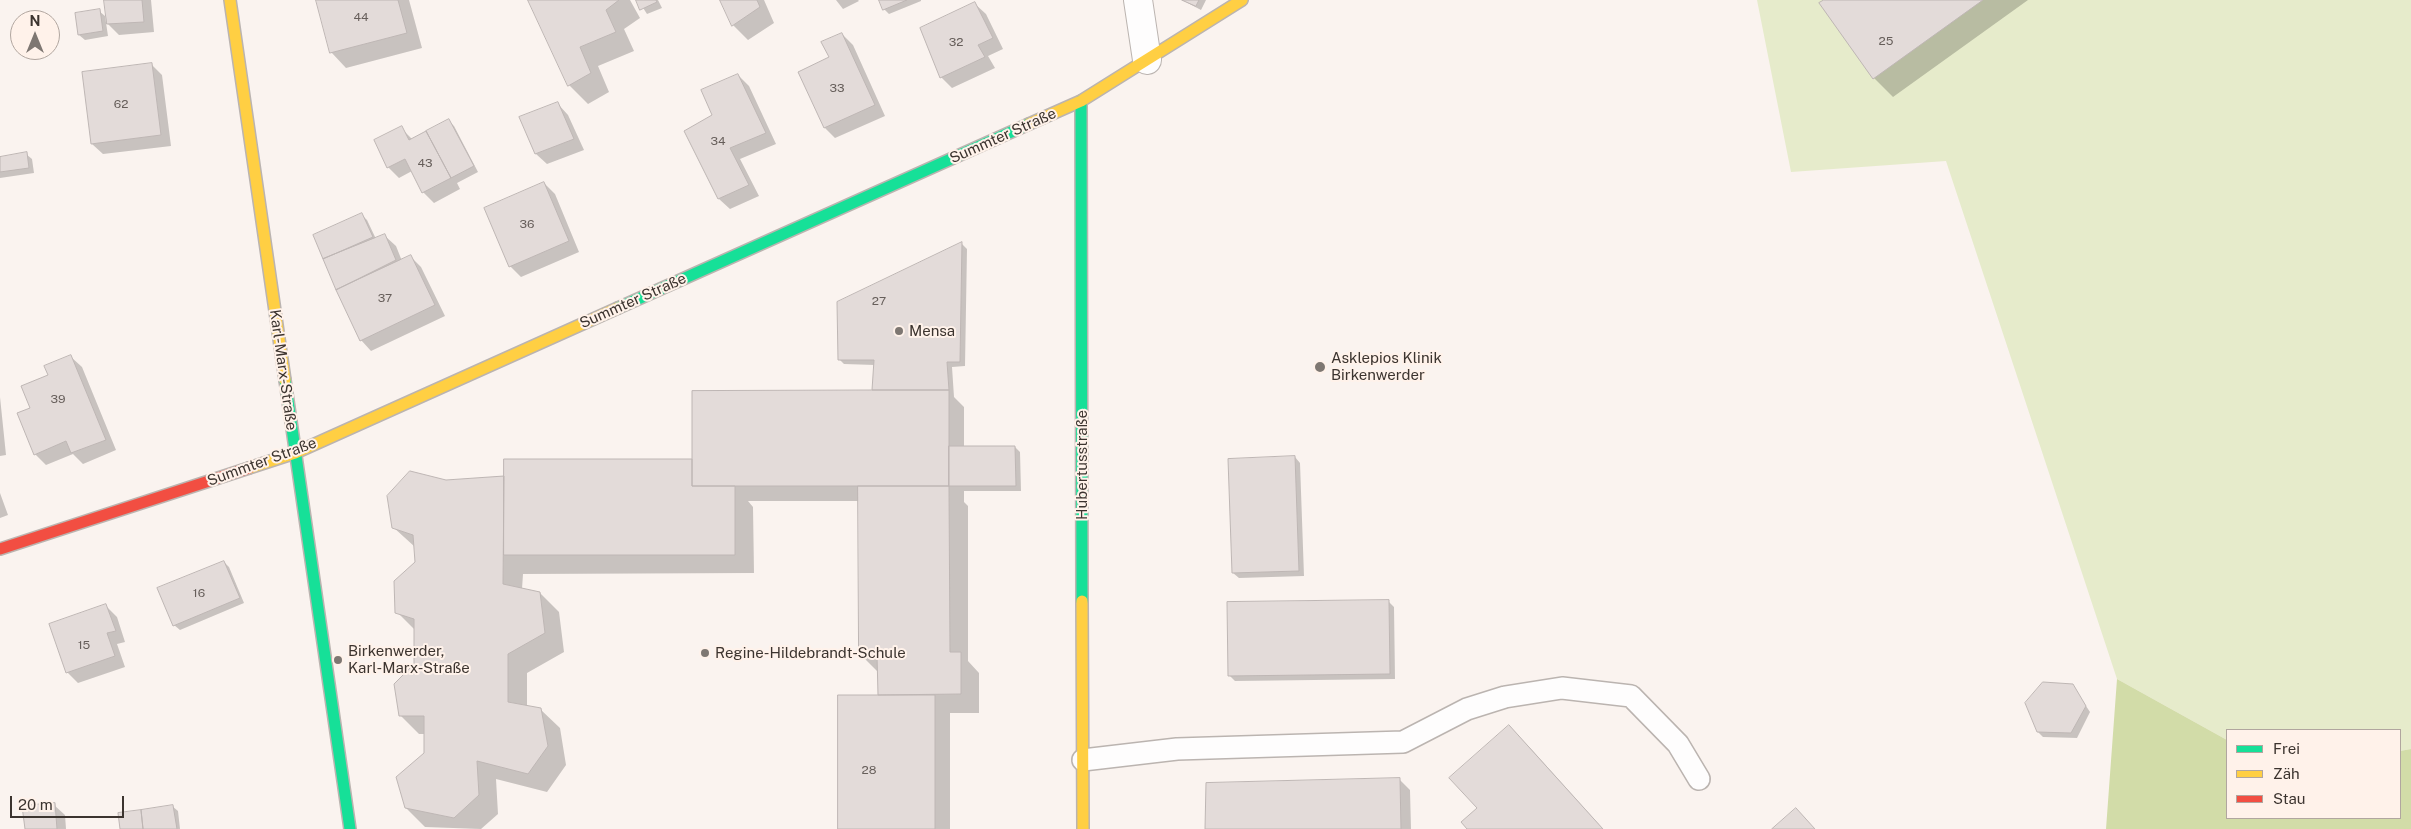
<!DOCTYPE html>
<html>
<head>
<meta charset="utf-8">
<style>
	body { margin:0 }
	#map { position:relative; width:2411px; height:829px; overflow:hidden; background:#faf3ef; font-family:"Public Sans",sans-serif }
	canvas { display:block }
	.legend { position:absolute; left:2226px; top:729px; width:175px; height:90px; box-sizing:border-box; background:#fff2ea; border:1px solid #b1a69f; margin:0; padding:6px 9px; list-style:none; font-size:15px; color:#3c342f }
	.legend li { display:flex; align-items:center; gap:10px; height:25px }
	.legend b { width:25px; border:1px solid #b1a69f }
	.north { position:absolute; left:10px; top:10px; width:50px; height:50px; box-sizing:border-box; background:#fff2ea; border:1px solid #b1a69f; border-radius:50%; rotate:0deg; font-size:14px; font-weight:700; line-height:20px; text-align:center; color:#3c342f }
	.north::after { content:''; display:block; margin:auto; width:18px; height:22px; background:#7e7772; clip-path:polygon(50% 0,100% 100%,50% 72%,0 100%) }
	.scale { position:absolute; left:10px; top:796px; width:114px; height:22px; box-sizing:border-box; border:2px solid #3c342f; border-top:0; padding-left:6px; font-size:15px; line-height:18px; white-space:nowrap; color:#3c342f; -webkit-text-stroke:4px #fff2ea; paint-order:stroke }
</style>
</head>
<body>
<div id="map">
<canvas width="2411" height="829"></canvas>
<ul class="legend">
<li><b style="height:6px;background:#16e098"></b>Frei</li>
<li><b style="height:6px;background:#ffcf43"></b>Zäh</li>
<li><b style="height:6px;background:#f24e42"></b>Stau</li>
</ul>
<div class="north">N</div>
<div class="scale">20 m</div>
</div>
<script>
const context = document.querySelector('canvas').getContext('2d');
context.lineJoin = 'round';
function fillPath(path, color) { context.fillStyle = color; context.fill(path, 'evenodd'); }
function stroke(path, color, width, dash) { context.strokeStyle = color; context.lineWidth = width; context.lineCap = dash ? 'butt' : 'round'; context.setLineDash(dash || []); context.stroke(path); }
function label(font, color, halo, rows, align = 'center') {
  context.font = font + ' "Public Sans",sans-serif'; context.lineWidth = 4; context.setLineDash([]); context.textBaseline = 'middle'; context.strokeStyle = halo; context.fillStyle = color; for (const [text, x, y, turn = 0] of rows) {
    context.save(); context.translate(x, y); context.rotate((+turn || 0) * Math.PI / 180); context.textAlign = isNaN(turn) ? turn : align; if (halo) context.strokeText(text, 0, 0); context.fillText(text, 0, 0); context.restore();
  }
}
fillPath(new Path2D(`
	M1757,0H2411V749L2400,751V730H2227V740L2117,679L1946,161L1791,172Z`), '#e6ebcb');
fillPath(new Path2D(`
	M2117,679L2227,740V818H2400V751L2411,749V829H2106Z`), '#d2dca8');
fillPath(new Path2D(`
	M106,0H151L154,32L119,35L106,22Z
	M317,0H409L422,48L346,68L331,52Z
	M529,0H630L640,18L624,29L634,51L598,66L609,92L588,104L569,85Z
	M638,0H658L662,8L647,14Z
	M721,0H764L774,23L748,40L733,25Z
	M836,0H858L859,1L843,9Z
	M880,0H921V1L889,14L884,9Z
	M1182,0H1206L1201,10Z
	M1826,0H2028L1893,97L1874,78Z
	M975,4L986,14L1003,49L988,56L995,68L952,88L941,77Z
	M99,11L105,16L108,36L85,40L79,35Z
	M842,34L853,45L885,116L835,138L825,128L830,58Z
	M151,64L162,75L171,146L103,154L92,144Z
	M738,75L749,86L776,144L740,159L759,196L730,209L719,199L714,116Z
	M558,104L568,115L584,150L547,164L536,154L521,118Z
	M449,121L454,126L478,172L457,183L460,189L434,203L423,192L412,171L399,178L388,167L401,128L413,140Z
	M26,154L32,159L34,173L0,178V158Z
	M544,183L555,194L579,252L521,277L510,266Z
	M362,215L367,220L376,239L385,236L396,246L402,261L411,257L421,267L445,316L371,351L361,340L314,235Z
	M962,244L967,249L965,366L952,367L954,397L964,407V447H1015L1020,452L1021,491H964V502L968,506V661L979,673V713H950V829H839L879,696V673L860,654V501H748L753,507L754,573L523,574L522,589L540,593L559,612L564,652L527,673V706L540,709L560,728L566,765L547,792L496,779L498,814L481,829L425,827L406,808L425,753V734H419L400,715L415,664V630L397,612L416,563L415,547L393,527L446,481L693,460L875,392V365L844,364L839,359Z
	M71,357L82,367L116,450L83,464L73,454L46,465L35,454L32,409L49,376Z
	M0,397L6,455L0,456Z
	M1295,457L1300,463L1304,576L1239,578L1233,573Z
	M0,493L8,515L0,518Z
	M224,562L229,567L244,603L180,630L174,625Z
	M1389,602L1394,607L1395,679L1235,681L1229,675Z
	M106,606L117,617L125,642L117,644L125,667L78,683L67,672Z
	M2072,685L2090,712L2077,738L2043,737L2038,732Z
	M1509,726L1532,750L1603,829H1468L1479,808Z
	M1399,779L1410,790L1411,829H1206Z
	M54,805L65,815L66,829H26Z
	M172,806L178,811L180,829H122Z`), '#0003');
const building = new Path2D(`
	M104,0H142L144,22L107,24Z
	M316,0H398L407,33L330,53Z
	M528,0H619L606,10L616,32L580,47L591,73L568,86Z
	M636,0H656L657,2L640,10Z
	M720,0H757L760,7L732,26Z
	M879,0H907L883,10Z
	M1182,0H1199L1196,6Z
	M1824,0H1983L1873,79L1819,3Z
	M975,2L993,38L978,45L985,57L940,78L920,28Z
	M100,9L103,31L78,35L75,13Z
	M842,33L875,105L824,128L798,72L829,57L821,42Z
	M152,63L161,135L91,144L82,72Z
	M738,74L766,133L730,148L749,185L718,199L684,131L712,115L701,90Z
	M558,102L574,139L535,154L519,117Z
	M449,119L474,166L451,178L426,131Z
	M402,126L409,140L426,131L451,178L422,193L405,159L387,168L374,140Z
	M27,152L29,168L0,172V157Z
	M544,182L569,241L509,267L484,208Z
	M362,213L373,237L323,259L313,235Z
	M385,234L396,260L336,290L323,259Z
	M962,242L960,362H947L949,390H872L874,360H838L837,302Z
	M411,255L435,305L360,341L336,290Z
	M71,355L106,440L71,453L66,441L34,455L17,413L30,408L21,386L48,375L44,366Z
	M872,390H949V486H692V391Z
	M949,446H1015L1016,486H949Z
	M1295,456L1299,571L1232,573L1228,459Z
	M504,459H692V486H735V555H504Z
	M410,471L446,480L504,476L503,584L540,592L545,633L508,654V702L541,708L548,746L528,774L477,761L479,795L454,818L405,808L396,777L424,753V716H399L394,684L414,664V619L395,613L394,581L415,562L413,535L392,528L387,496Z
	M858,486H949L950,652H961V694L878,695L877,655H859Z
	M224,561L240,598L173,626L157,588Z
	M1389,600L1390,674L1228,676L1227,602Z
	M106,604L116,631L107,633L115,656L66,673L49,624Z
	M2043,682L2073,684L2086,706L2071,733L2037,732L2025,703Z
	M838,695H935V829H838Z
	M1509,725L1603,829H1467L1461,822L1477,808L1449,778Z
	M1400,778L1401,829H1205L1206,783Z
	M55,803L57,829H25L22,806Z
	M173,805L177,829H143L141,810Z
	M1796,808L1815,829H1772Z
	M141,810L143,829H120L118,813Z`);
fillPath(building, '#e3dbd9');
stroke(building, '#beb6b4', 1);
const lane = new Path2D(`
	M1083,760L1177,749L1403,742L1467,709L1505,697L1562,688L1631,696L1678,744L1699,779`);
const street = new Path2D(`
	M1138,0L1147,60`);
const fast = new Path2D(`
	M1081,101L1082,601
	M618,308L1029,124
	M285,380L350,829`);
const slow = new Path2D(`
	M230,0L285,380
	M1029,124L1081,101L1242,0
	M249,468L295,453L618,308
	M1082,601L1083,829`);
const jam = new Path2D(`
	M0,549L249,468`);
stroke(lane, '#bbb4b0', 24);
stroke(street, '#bbb4b0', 30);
stroke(fast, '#bbb4b0', 14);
stroke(slow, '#bbb4b0', 14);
stroke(jam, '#bbb4b0', 14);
stroke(lane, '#fefdfd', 21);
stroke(street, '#fefdfd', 28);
stroke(fast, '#16e098', 11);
stroke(slow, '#ffcf43', 11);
stroke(jam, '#f24e42', 11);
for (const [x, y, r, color] of [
	[899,331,5,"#7e7772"],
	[1320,367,6,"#7e7772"],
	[705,653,5,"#7e7772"],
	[338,660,5,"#7e7772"]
]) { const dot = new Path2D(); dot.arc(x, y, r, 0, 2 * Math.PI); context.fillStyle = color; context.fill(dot); stroke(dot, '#fff2ea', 2); }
label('12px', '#665e5a', null, [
	["44",361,17],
	["25",1886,41],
	["32",956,42],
	["33",837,88],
	["62",121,104],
	["34",718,141],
	["43",425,163],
	["36",527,224],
	["37",385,298],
	["27",879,301],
	["39",58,399],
	["16",199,593],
	["15",84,645],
	["28",869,770]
]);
label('15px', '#3c342f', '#fff2ea', [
	["Summter Straße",1003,136,-24],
	["Summter Straße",633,301,-24],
	["Karl-Marx-Straße",283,370,82],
	["Summter Straße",262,462,-20],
	["Hubertusstraße",1082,465,-90]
]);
label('15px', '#3c342f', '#fff2ea', [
	["Mensa",909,331],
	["Asklepios Klinik",1331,358],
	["Birkenwerder",1331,375],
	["Birkenwerder,",348,651],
	["Karl-Marx-Straße",348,668],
	["Regine-Hildebrandt-Schule",715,653]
], 'left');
</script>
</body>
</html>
